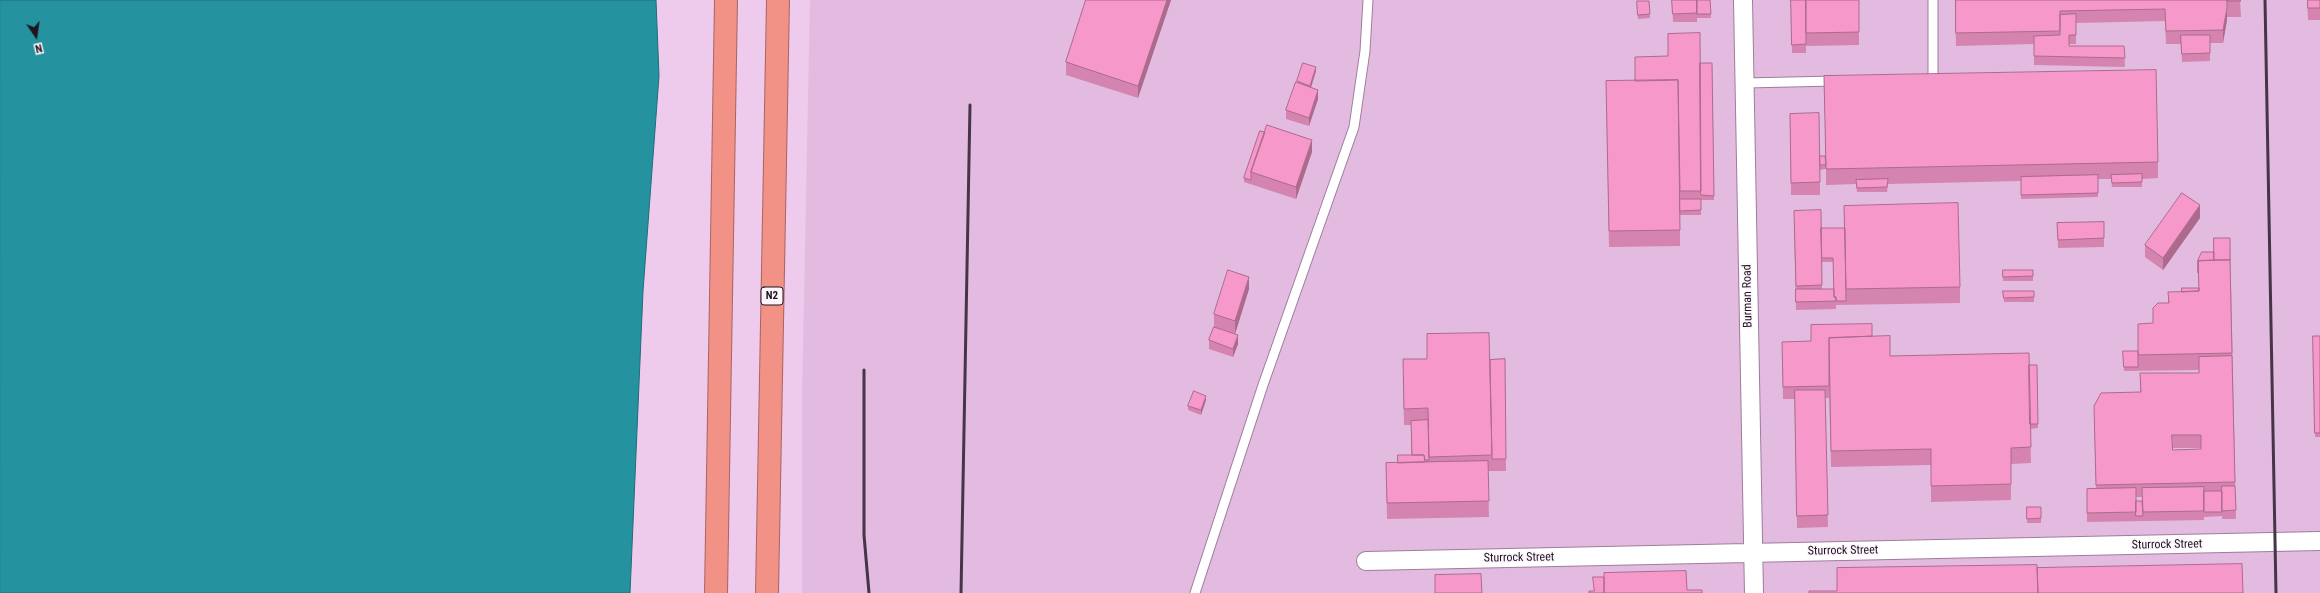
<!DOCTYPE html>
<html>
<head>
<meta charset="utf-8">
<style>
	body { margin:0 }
	#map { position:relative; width:2320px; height:593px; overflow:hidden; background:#eecaed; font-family:"Roboto Condensed",sans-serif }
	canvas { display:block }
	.north { position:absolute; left:16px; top:16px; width:40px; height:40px; -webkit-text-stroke:3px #fdf6fd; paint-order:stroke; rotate:167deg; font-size:11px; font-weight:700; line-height:16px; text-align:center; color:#1f131f }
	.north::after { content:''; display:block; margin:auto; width:14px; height:18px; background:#1f131f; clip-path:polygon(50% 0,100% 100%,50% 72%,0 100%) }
</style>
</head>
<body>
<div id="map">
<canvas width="2320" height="593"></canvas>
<div class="north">N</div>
</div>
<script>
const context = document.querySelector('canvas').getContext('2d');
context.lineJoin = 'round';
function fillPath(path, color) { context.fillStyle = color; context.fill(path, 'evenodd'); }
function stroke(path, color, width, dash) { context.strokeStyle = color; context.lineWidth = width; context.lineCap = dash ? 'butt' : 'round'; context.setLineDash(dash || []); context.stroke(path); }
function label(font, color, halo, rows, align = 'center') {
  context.font = font + ' "Roboto Condensed",sans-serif'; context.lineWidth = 3.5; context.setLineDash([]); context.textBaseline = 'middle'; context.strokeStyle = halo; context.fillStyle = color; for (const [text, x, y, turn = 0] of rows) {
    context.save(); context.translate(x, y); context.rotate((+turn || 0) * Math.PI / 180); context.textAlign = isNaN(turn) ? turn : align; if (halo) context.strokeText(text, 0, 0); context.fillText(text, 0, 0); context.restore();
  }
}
fillPath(new Path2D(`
	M810,0H2320V593H802V397Z`), '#e3bbe1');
const water = new Path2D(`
	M0,0H656L659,76L643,291L630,593H0Z`);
fillPath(water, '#2592a0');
stroke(water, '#236c79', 1);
const service = new Path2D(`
	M1927,80H1933V0
	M1745,83L1836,81
	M1195,593L1263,385L1354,127L1365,51L1368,0`);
const minor = new Path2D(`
	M1743,0L1754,593
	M1366,561L2320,541`);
const motorway = new Path2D(`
	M716,593L726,0
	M767,593L778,0`);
stroke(service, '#9e7d9d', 11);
stroke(minor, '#9e7d9d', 20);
stroke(motorway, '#a86562', 24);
stroke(service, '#fff', 9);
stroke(minor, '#fff', 18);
stroke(motorway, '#f29186', 22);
stroke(new Path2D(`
	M2265,0L2276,593
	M864,370V535L869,593
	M961,593L970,105`), '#453545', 3);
fillPath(new Path2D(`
	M1086,0H1171L1138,98L1066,75V62Z
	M1672,0H1710L1711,18H1697V22H1673Z
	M1791,0H1859V45L1806,46V53H1792Z
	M1955,0H2240L2241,17H2227V15V20L2223,43H2210V61L2182,62L2181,44H2166L2165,21L2076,23V44H2069V46H2124L2125,67L2034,65V44L1956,46Z
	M2307,0H2320V20H2308Z
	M1637,1H1649L1650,18L1638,19Z
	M1700,33L1701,215H1680V246L1609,247L1606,81H1635L1668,56Z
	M1700,63H1712L1714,200H1701Z
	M1316,71L1311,88L1318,99L1309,126L1286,119V110L1297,83V81Z
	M1824,76L2158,162V178L2142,179V187H2112L2111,179H2098V197L2021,199V181L1888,184L1887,192H1857L1856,184L1826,185V169L1820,170V195H1791L1790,114L1820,156L1826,160Z
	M1260,131L1312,152L1296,199L1244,182V178Z
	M1844,206L1960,287V303L1836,305V309L1796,310L1794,223L1821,228H1844ZM1822,262H1833L1834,289H1822Z
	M2200,218L2163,270L2145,257V245Z
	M2104,222V247L2058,248L2057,223Z
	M2230,238L2236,519H2222V516L2204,517V520L2087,522V489H2096L2094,419L2140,392V373H2199V370L2124,371L2123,355L2138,351L2153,323V308L2168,303V292H2182L2199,288L2198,260L2214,252ZM2173,448H2201V449L2173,450ZM2136,497H2142V501H2136Z
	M2003,270H2033V281H2003Z
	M1249,289L1235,334L1214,327V314Z
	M2003,291H2034V302H2004Z
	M1872,336L1890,356L2029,365H2037L2038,428L2030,429L2031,463L2011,464V500L1931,502V465L1831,467L1829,386V398H1825L1828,527L1797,528L1795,399H1783L1782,355L1811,341Z
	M2313,336H2320V437H2315Z
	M1209,340L1238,344L1233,357L1209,349Z
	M1505,359L1506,471H1488L1489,517L1387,519L1386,463H1398L1411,455V425H1404L1403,375L1490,360Z
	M1206,400L1201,415L1188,410V406Z
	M2027,507H2041V523H2027Z`), '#d484ae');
fillPath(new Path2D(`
	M1167,0H1171L1138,98V86Z
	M2227,8V20L2223,43V30Z
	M1316,67V71L1310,90V86Z
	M1318,90V99L1309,126V118Z
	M1312,140V152L1296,199V187Z
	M2200,205V218L2163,270V258Z
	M1249,277V289L1235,334V321Z
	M1238,335V344L1233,357V349Z
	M1206,396V400L1201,415V410Z`), '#ac6b8d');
const building = new Path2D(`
	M1086,0H1167L1138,86L1066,62Z
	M1672,0H1697V13L1673,14Z
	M1697,0H1710L1711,14H1697Z
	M1791,0H1806V44L1792,45Z
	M1806,0H1859V32L1806,33Z
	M1956,0H2227V8L2223,30L2166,31L2165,9L2060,11V31L1956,33Z
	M2227,0H2240L2241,1H2227Z
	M2308,0H2320V8H2308Z
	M1637,1H1649L1650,14L1638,15Z
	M2076,14V35H2069V46H2124L2125,58L2034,56V36L2060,35V15Z
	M1700,33L1701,191H1680L1678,80L1635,81V57L1668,56V34Z
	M2181,35H2210V53L2182,54Z
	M1303,63L1316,67L1310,86L1297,81Z
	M1700,63H1712L1714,196L1701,195Z
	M2156,70L2158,162L1826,169L1824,76Z
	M1678,80L1680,230L1609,231L1606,81Z
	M1296,82L1318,90L1309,118L1286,110Z
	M1819,113L1820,182L1791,183L1790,114Z
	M1267,125L1312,140L1296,187L1251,172Z
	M1260,131L1265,132L1251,172V180L1244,178Z
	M1820,156H1825L1826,165H1820Z
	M2142,174V182L2112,183L2111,175Z
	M2098,175V193L2021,195V177Z
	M1888,179L1887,187L1857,188L1856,180Z
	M2182,193L2200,205L2163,258L2145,245Z
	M1680,199H1701V210L1680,211Z
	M1958,203L1960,287L1846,289L1844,206Z
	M1821,210L1822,285L1796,286L1794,211Z
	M2104,222V238L2058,240L2057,223Z
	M1821,228H1845L1846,301H1836V297H1834L1833,258H1822Z
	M2214,238H2230V260H2214Z
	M2202,252H2214V260L2198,261V273V260Z
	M2230,260L2232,353L2138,355V324L2153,323V308L2158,303H2169L2168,292L2199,291L2198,261Z
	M1228,270L1249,277L1235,321L1214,314Z
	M2003,270H2033V276L2003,277Z
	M2182,288H2199V291L2182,292Z
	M1796,289H1834V297H1836V301L1796,302Z
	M2003,291H2034V297L2004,298Z
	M1872,324V336L1829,338V386L1783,387L1782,342L1811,341V325Z
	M1214,327L1238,335L1233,349L1209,340Z
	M1489,333L1492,455L1429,457L1428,408L1404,409L1403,359H1427V334Z
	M1890,336V356L2029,353L2031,447L2011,448V484L1931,486V449L1831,451L1829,338Z
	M2313,336H2320V433H2315Z
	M2123,351H2138V367H2124Z
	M2232,356L2235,482L2096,485L2094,406L2101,393L2141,392L2140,373H2199V357ZM2172,435H2201V449L2173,450Z
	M1505,359L1506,459H1492L1490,360Z
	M2029,365H2037L2038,424H2030Z
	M1795,390H1825L1828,515L1797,516Z
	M1194,391L1206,396L1201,410L1188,406Z
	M1428,420L1429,460H1425L1424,455H1412L1411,421Z
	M1398,455H1424L1425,462L1398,463Z
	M1488,461L1489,501L1387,503L1386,463Z
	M2222,486H2235L2236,510L2222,511Z
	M2204,487V511L2143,512L2142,488Z
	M2136,488V512L2087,513V489Z
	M2204,491H2222V512H2204Z
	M2136,501H2142L2143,516H2136Z
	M2027,507H2041V518L2027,519Z
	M2242,564L2243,593H2038L2037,568Z
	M2037,565L2038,593H1809V591H1837V568Z
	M1686,571L1687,590H1702V593H1604V573Z
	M1481,574L1482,593H1435V575Z
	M1593,577H1604V593H1589V591H1594Z`);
fillPath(building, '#f699ca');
stroke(building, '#ac6b8d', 1);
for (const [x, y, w] of [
	[772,296,22]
]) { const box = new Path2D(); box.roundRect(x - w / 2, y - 9, w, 18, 3); context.fillStyle = '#fdf6fd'; context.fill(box); stroke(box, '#1f131f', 1); }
label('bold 11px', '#1f131f', null, [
	["N2",772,296]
]);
label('12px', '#1f131f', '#fdf6fd', [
	["Burman Road",1748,296,-91],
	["Sturrock Street",2167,545,-1],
	["Sturrock Street",1843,551,-1],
	["Sturrock Street",1519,558,-1]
]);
</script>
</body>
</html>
